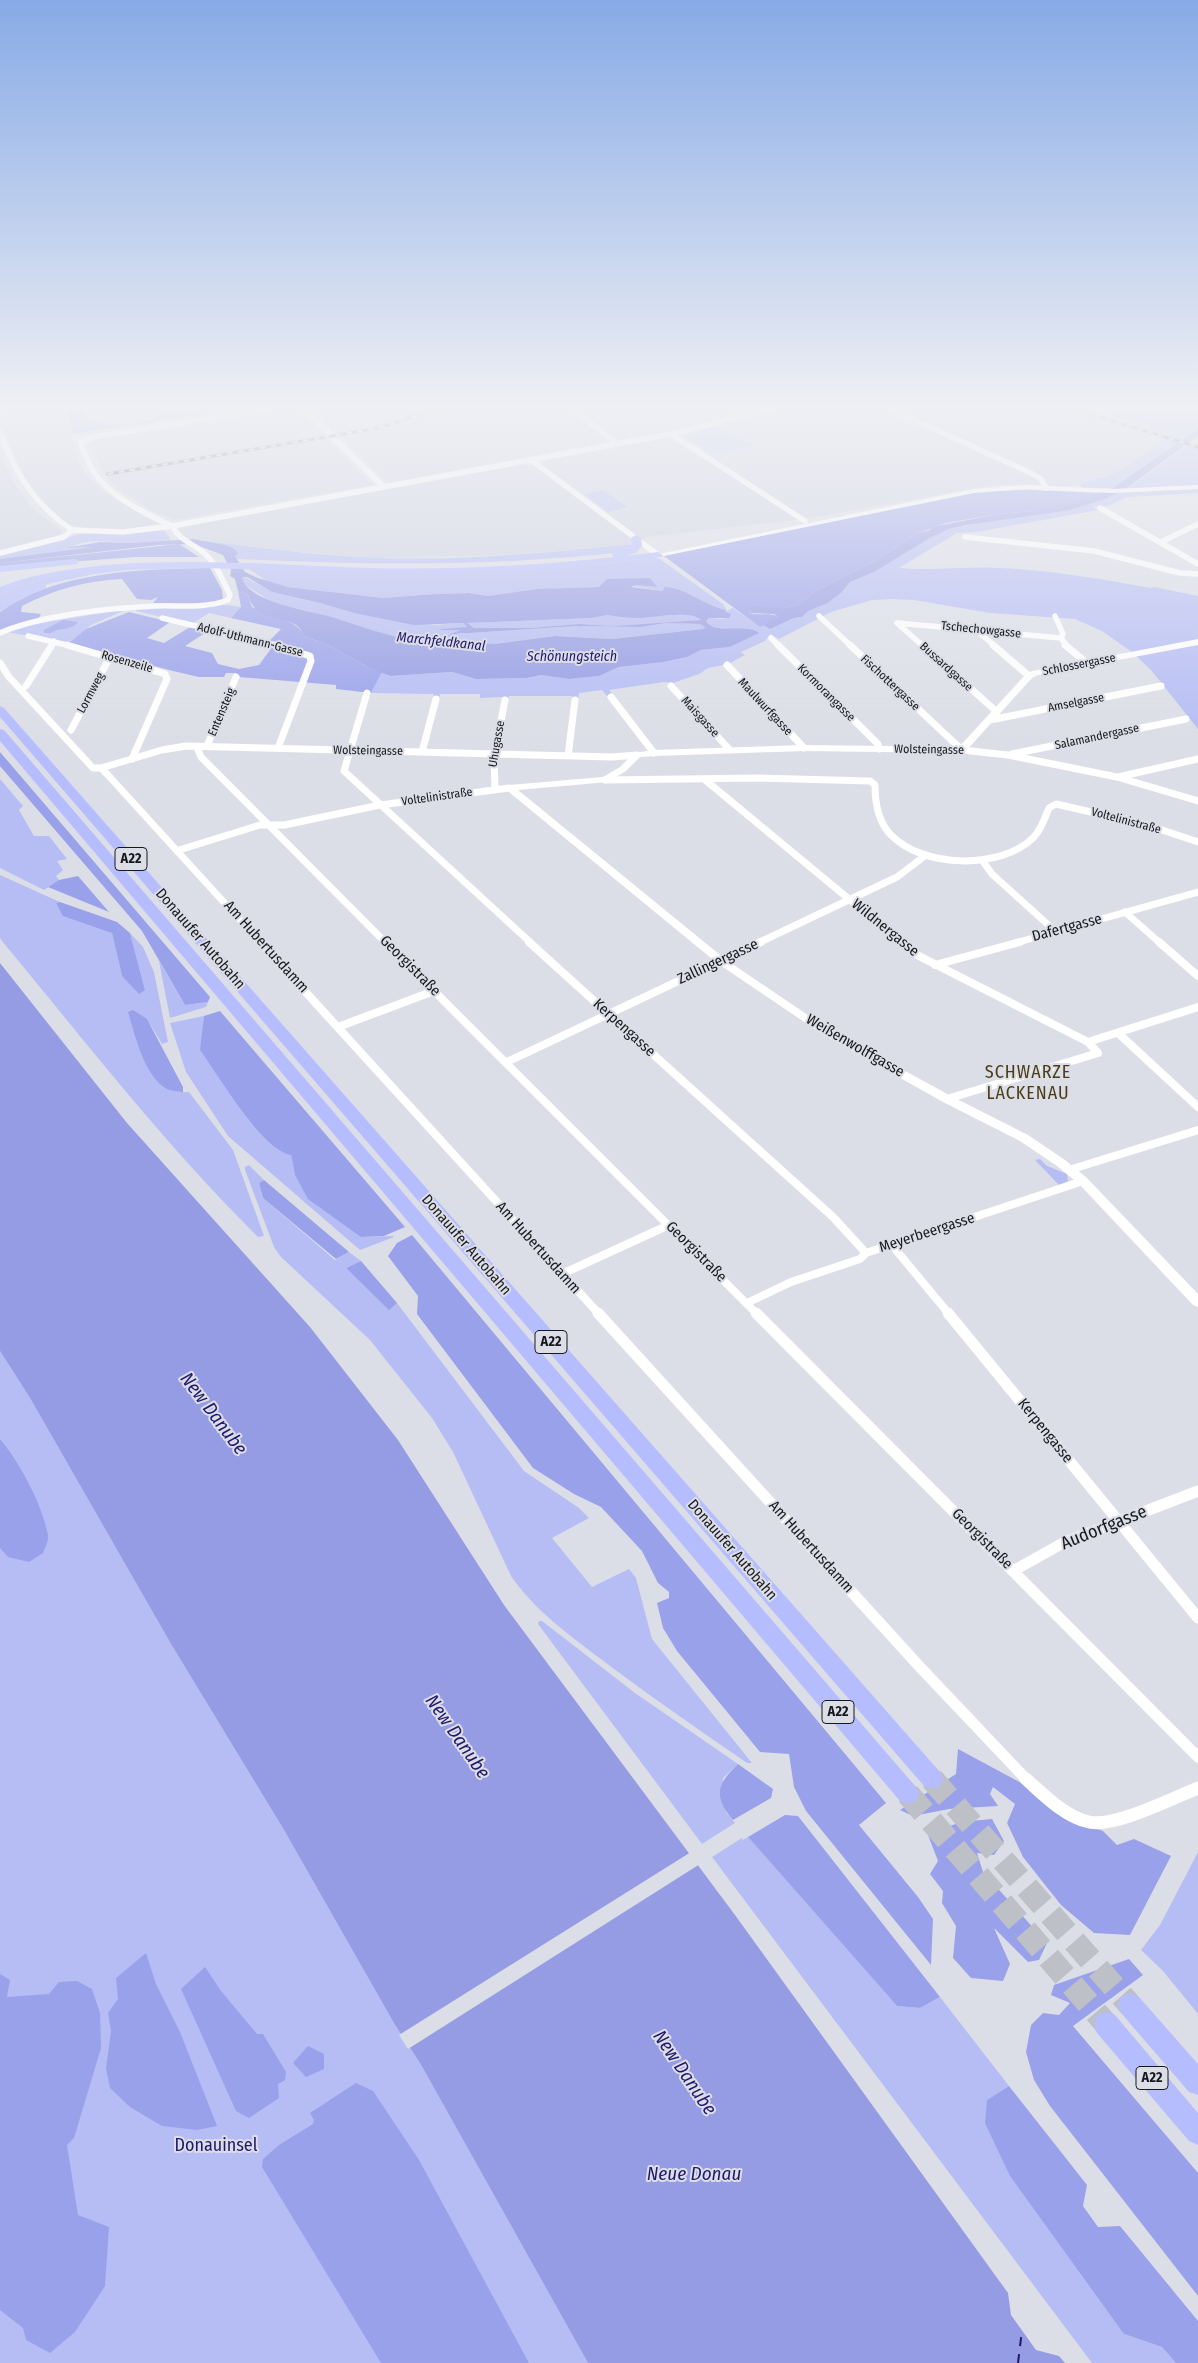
<!DOCTYPE html>
<html>
<head>
<meta charset="utf-8">
<style>
	body { margin:0 }
	canvas { display:block; background:#dcdee7 }
</style>
</head>
<body>
<canvas width="1198" height="2363"></canvas>
<script>
const context = document.querySelector('canvas').getContext('2d');
context.lineJoin = 'round';
function fillPath(path, color) { context.fillStyle = color; context.fill(path, 'evenodd'); }
function stroke(path, color, width, dash) { context.strokeStyle = color; context.lineWidth = width; context.lineCap = dash ? 'butt' : 'round'; context.setLineDash(dash || []); context.stroke(path); }
function label(font, color, halo, rows, align = 'center') {
  context.font = font + ' "Fira Sans Condensed",sans-serif'; context.lineWidth = 4; context.setLineDash([]); context.textBaseline = 'middle'; context.strokeStyle = halo; context.fillStyle = color; for (const [text, x, y, turn = 0] of rows) {
    context.save(); context.translate(x, y); context.rotate((+turn || 0) * Math.PI / 180); context.textAlign = isNaN(turn) ? turn : align; if (halo) context.strokeText(text, 0, 0); context.fillText(text, 0, 0); context.restore();
  }
}
fillPath(new Path2D(`
	M2,409H64L74,446L83,470L100,489L158,524L133,529H87L70,525L59,518L34,494L24,478L4,431Z
	M85,409H235L73,434Z
	M281,409H296L373,485L175,520L150,510L117,488L104,474L89,444L96,440Z
	M313,409H757L673,430L388,483Z
	M781,409H1091L1171,434L1165,438L1154,435L1164,440L1106,484L1097,482L1064,487L1024,484L992,485L811,518L647,537L635,544L512,555L375,558L278,550L190,539L184,538L177,531L183,527L195,524L519,465L530,466L542,464L545,460L663,438L671,439L700,458L753,446L718,426Z
	M0,454L16,485L32,508L62,531L59,537L0,551Z`), '#ced1e1');
fillPath(new Path2D(`
	M1133,409H1190L1198,415V429L1113,488H1082L1080,485C1087,480 1100,480 1109,476C1131,465 1153,449 1171,434L1110,415Z
	M718,426L721,428L754,446L712,455L682,436Z
	M1187,446L1198,448V485L1127,489Z
	M1198,488V493L1127,497L1108,506H1092L1098,510L977,532L957,533L899,568C932,571 966,566 999,568C1050,570 1101,579 1151,588L1154,587L1198,596V729L1151,670L1132,652L1102,631L1075,619L990,613L914,600L892,599L872,600L831,612L779,639L770,634L765,641L741,652L745,655L728,664L708,668L699,674L673,683L664,682L609,690L613,695L607,696L602,690L579,693L578,700H572V696H509L507,701H502V697L480,698V694H440L439,699H433L434,694L371,693L382,672L391,676L452,672L476,679L527,678L541,675L569,679L599,676L619,667L664,662L687,657L701,650L730,647L758,633C744,622 716,636 706,621L709,618L722,619L730,616L724,612L726,610C701,605 686,587 664,587V591L631,586L636,585L656,587L650,578L599,587L547,589L488,596L469,593L436,594L383,598L288,587L267,581L247,568C385,574 519,576 657,557L723,604L727,611L733,608L760,627L763,625L770,629L794,618L802,617L807,611L828,603L842,592L850,582L874,572L911,547L949,529L991,521L1071,510L1116,493Z
	M603,490L628,507L608,512L584,494Z
	M158,530L165,531L171,540C158,542 144,543 131,543C117,543 83,537 72,548L95,547L89,550L0,559V555L80,534Z
	M190,539C253,547 318,556 382,558C466,561 551,552 635,544V546L623,552C492,567 368,565 237,559L235,556L237,553L233,548Z
	M108,571L39,586L0,605V594L41,580Z
	M243,576L272,592L320,603L354,613L434,625L463,623L467,627L450,629L461,630L431,640L381,634L329,617L283,606L267,599L247,586L241,579Z
	M227,605L241,607L231,618L209,613L192,624L136,611V609Z
	M120,610L123,611L91,625L69,643L7,632L18,627Z
	M607,615C616,616 626,618 635,618C651,619 689,609 701,620L613,626L579,624L530,628H474L466,623L592,618Z
	M666,623L700,624L705,627L703,629L612,639L555,636L495,644L442,640C449,633 461,633 470,633L577,626L641,627Z
	M0,779L23,806L19,810L34,836H49L67,859L57,861L63,870L56,876L59,880L44,890L0,868Z
	M0,875L60,902L56,903L112,933L122,976L145,990L130,933L143,947L154,972L168,1042L162,1044L147,1019L183,1092H189L233,1150L264,1236L258,1237C165,1145 85,1041 2,941L0,938Z
	M159,961L185,1005L208,1002L206,1007L170,1018Z
	M204,1016L201,1050L291,1155L295,1175L361,1237L393,1236L394,1237L360,1250L228,1136L186,1072L170,1023Z
	M1040,1159L1047,1166L1067,1174L1068,1181L1059,1185L1035,1160Z
	M249,1165L264,1180L259,1183L263,1198L335,1260L349,1252L361,1261L346,1268L389,1309L397,1303L524,1471L579,1508L589,1518L552,1538L592,1587L629,1569L636,1578L652,1639L752,1763H747C695,1727 644,1692 594,1654C563,1630 533,1608 511,1576L453,1452L432,1418L370,1340L281,1257L274,1247L245,1170V1167Z
	M0,1351L30,1398L171,1644L284,1830L395,2025L420,2063L588,2363H0Z
	M539,1621H542L635,1693L738,1764L723,1778L726,1812L735,1823L702,1844L538,1624Z
	M748,1837L897,2006L920,2008L940,1997L1009,2086L987,2100L1124,2334L1162,2347L1176,2363H1092L712,1857L742,1838L743,1840Z
	M1198,1852V2014L1163,1971L1141,1950L1160,1925Z`), '#b6bdf4');
fillPath(new Path2D(`
	M68,409H85L83,415C95,431 137,426 153,419C157,417 160,413 163,411L213,412L73,434Z
	M1029,490L1098,493L1063,505L1033,511L998,514L946,523L918,533L877,560L814,592L798,605L785,608H748L751,610L749,613C759,616 770,612 780,617L760,627L664,556L980,491Z
	M179,544L199,557H135L0,567V563Z
	M210,568L222,590L223,599L207,604H159L153,603L158,597L151,600L137,599L122,579C85,581 55,589 22,606L21,612L41,614L37,621L10,626L0,630V612C56,571 142,569 210,568Z
	M238,591L248,595L252,607C266,613 300,621 304,636L332,647L371,669L382,672L371,693L336,689V685L239,677L236,673H226L224,677H199L173,671L69,643L86,629L129,612L170,622L147,638L164,643L190,627L208,631L185,646L212,653L218,664L239,669L259,665L273,646L268,642L281,629L231,618L241,607Z
	M63,620L78,622C71,631 59,627 51,633H44V630Z
	M0,752L210,997L208,1002L185,1005L142,931L0,766Z
	M78,876L109,912L48,887L59,880Z
	M60,902L117,922L130,933L145,990L139,994L122,976L112,933L63,916L56,903Z
	M133,1010L147,1019L183,1087V1092C178,1091 172,1091 167,1089C144,1076 135,1035 128,1012Z
	M220,1011L405,1227L384,1236L361,1237L308,1199L295,1175L291,1155C262,1150 219,1076 200,1050L204,1016Z
	M264,1180L349,1252L336,1259L263,1198L259,1183Z
	M412,1235L886,1803L859,1825L918,1897L933,1919L931,1965L806,1811L794,1787L789,1754L760,1752L677,1651L663,1628L657,1603L669,1598V1592L658,1583L642,1551L601,1507L574,1494L533,1468L417,1314L418,1296L388,1256L397,1243Z
	M361,1261L397,1303L389,1310L346,1268Z
	M0,1439C20,1463 42,1504 48,1535C49,1540 45,1548 43,1553L29,1562L8,1557L0,1548Z
	M958,1749L1025,1785L1069,1820L1103,1831L1117,1845L1134,1839L1171,1856L1130,1935L1094,1933L1061,1905L1023,1857L1007,1823L1015,1804L993,1787L990,1794L998,1806L949,1809L913,1816L900,1810L956,1774Z
	M738,1764L773,1789L771,1798L733,1820C713,1796 717,1784 738,1764Z
	M785,1815L798,1816L940,1997L920,2008L897,2006L748,1837Z
	M992,1819L1004,1841L994,1855L977,1853L983,1872L1047,1943L1039,1960L1028,1962L994,1928L1010,1964L1003,1981L971,1978L953,1958L956,1926L942,1903L943,1891L930,1874L938,1861L928,1835L960,1822Z
	M146,1953L156,1984L180,2032L217,2126L197,2130L162,2126L130,2107L110,2088L106,2069L111,2031L108,2013L118,1999L116,1978Z
	M1129,1959L1143,1975L1073,2026L1198,2173V2296L1050,2106L1034,2080L1026,2052L1031,2025L1043,2013L1059,2015L1070,2003L1051,1995L1054,1985Z
	M205,1967L221,1991L257,2034H263L286,2072L285,2080L278,2084L279,2098L249,2118L236,2111L181,1989Z
	M0,1974L10,1980L7,1997L49,1994L59,1982L77,1981L92,1989L100,2013L101,2048L74,2138L67,2145L78,2215L109,2227L105,2286L75,2332L50,2353L26,2340L23,2328L0,2310Z
	M308,2046L324,2054V2069L306,2077L293,2063Z
	M356,2083L373,2091L419,2160L529,2363H381L262,2167L263,2159L279,2145L313,2124L314,2120L310,2113Z
	M1009,2086L1087,2185L1083,2206L1098,2227L1120,2226L1198,2321V2363H1176L1162,2347L1124,2334L1010,2176L985,2123L987,2100Z`), '#99a1ea');
fillPath(new Path2D(`
	M1198,429V436L1127,488L1107,498L1071,510L967,525L949,529L928,539L874,572L850,582L842,592L828,603L808,611L802,617L794,618L770,629L763,625L779,617L774,614L749,613L751,611L748,608L753,607L785,608L798,605L814,592L877,560L918,533L930,530L932,527L998,514L1033,511L1062,505L1113,488Z
	M193,539L225,545L233,548L238,553L235,556L245,572L258,578L288,587L383,598L436,594L469,593L488,596L538,589L599,587L607,579L650,578L657,587L636,585L631,587L663,591L664,587C686,587 702,605 726,610L725,612L731,614L729,618H709L706,621C716,636 744,622 759,633L730,647L701,650L687,657L664,662L619,667L599,676L569,679L541,675L527,678L476,679L452,672L391,676L371,669L332,647L304,636C296,610 258,629 248,595L238,591L235,579L230,576L231,570L223,555L194,544L159,545L0,563V559L95,547L66,548L100,542L133,543ZM242,577H247L272,592L320,603L354,613L414,625L463,623L467,627L442,629L440,630H461C451,633 439,640 428,640C393,640 362,626 328,616C308,611 246,601 242,577ZM607,615C616,616 626,618 635,618C651,619 689,609 701,620L613,626L579,624L530,628H474L467,623L592,618ZM666,623L700,624L705,627L703,629L612,639L555,636L495,644L443,640C449,633 461,633 470,633L577,626L641,627Z
	M0,963L127,1123L310,1327L398,1440L504,1605L735,1915L1008,2293L1011,2315L1036,2350L1059,2356L1065,2363H588L420,2063L395,2025L284,1830L171,1644L30,1398L0,1351Z`), '#959ce4');
fillPath(new Path2D(`
	M691,1852L700,1864L408,2049L399,2035Z`), '#dcdee7');
stroke(new Path2D(`
	M1018,2363L1022,2330`), '#21186b', 2, [9, 8]);
stroke(new Path2D(`
	M932,1779L1130,2005
	M908,1794L1106,2024`), '#bec0c8', 24, [24, 12]);
stroke(new Path2D(`
	M304,409L384,487
	M572,409L618,444
	M890,409L1031,473L1041,479L1046,488
	M0,432C15,473 35,505 72,530
	M671,434L805,521
	M531,460L658,555
	M1100,508L1198,564
	M172,526C143,512 111,498 93,471C88,462 84,452 80,443L93,437L269,409
	M965,537L1094,551L1180,573L1198,574
	M1161,542L1198,524
	M0,553L64,537L72,530L123,532L172,526L671,434L768,409
	M819,616L851,646
	M1055,616L1063,634L1061,638L1067,646
	M162,618L280,646
	M976,630L995,646
	M0,633C41,615 110,608 155,606C180,605 204,609 228,600L230,595C223,581 217,565 205,554C193,543 180,541 172,526
	M28,636L71,646
	M771,638L779,646
	M51,646L54,641
	M923,646L897,623L1061,638`), '#fff', 5.5);
stroke(new Path2D(`
	M67,645L165,674L167,679L132,759
	M275,645L310,656L311,661L278,748
	M778,645L878,744L879,749
	M850,645L962,750L1008,755L1117,777L1198,801
	M922,645L997,712
	M993,645L1029,676
	M1065,645L1087,663
	M0,663L9,677L93,768H101L107,774L261,943
	M727,665L804,748
	M26,686L52,645
	M671,686L729,749
	M367,693L344,771L531,943
	M611,697L654,753
	M990,720L1161,686
	M71,730L110,657
	M207,746L236,677
	M197,747L201,757L386,943
	M422,752L436,699
	M1012,754L1186,719
	M568,756L575,700
	M101,768L162,750L186,746L612,757L637,755
	M1118,777L1198,759
	M704,779L902,943
	M605,780L758,778L870,781L875,785C875,803 878,822 891,835C923,868 1000,870 1033,838C1042,829 1044,819 1049,808L1056,804L1147,825L1198,842
	M495,789L494,758L505,700
	M179,850L260,825H284L380,805L509,788
	M982,860L992,874L1055,931
	M1125,912L1160,943
	M758,943L897,877L926,855
	M1015,943L1198,892`), '#fff', 7);
stroke(new Path2D(`
	M260,942L599,1314
	M385,942L757,1314
	M529,942L833,1217L866,1253
	M901,942L917,955L1088,1042
	M1159,942L1198,976
	M935,965L1020,942
	M338,1027L434,991
	M1118,1033L1198,1107
	M507,1062L761,942
	M947,1099L1098,1053L1088,1042L1198,1007
	M1069,1170L1198,1130
	M891,1244L949,1314
	M562,1274L669,1225
	M747,1303L791,1282L860,1259L866,1253L1083,1181`), '#fff', 8);
stroke(new Path2D(`
	M598,1313L919,1666L1027,1780
	M756,1313L1198,1757
	M948,1313L1198,1618
	M1013,1571L1063,1543L1198,1491`), '#fff', 11);
stroke(new Path2D(`
	M1026,1779C1044,1795 1065,1817 1089,1822C1114,1828 1173,1798 1198,1788`), '#fff', 13);
fillPath(new Path2D(`
	M1026,485L1112,489L1198,485V489L1112,493L1026,489L974,493L658,557L654,555L974,489Z
	M1198,639V645L1038,675L1032,678L965,752L962,753L804,751L654,756L640,757L626,771L608,782L518,790L725,959L830,1030L951,1096L1028,1135L1065,1160L1087,1178L1198,1294V1307L1193,1305L1079,1184L1057,1166L1020,1141L943,1102L822,1034L717,963L504,788L509,785L603,777L620,767L634,753L654,750L804,745L959,747L1026,674L1032,671Z`), '#fff');
fillPath(new Path2D(`
	M636,535L641,538L642,546L636,553L625,556L658,552L663,555L662,557L551,569L443,574L197,568L127,570L45,580L0,594V587C34,573 71,569 107,565C194,558 281,565 368,568C450,570 532,566 614,557L612,555L613,553L628,549L632,545L631,538Z
	M74,559L78,560V564L0,572V566Z
	M42,583L46,584V588L22,598L0,611V603L14,594Z
	M0,706L4,708L940,1772L943,1779L940,1786L932,1789L924,1786L0,717Z
	M0,729L4,730L916,1787L919,1794L916,1801L908,1804L900,1801L0,741Z
	M1130,1993L1139,1997L1198,2064V2095L1189,2092L1121,2013L1118,2005L1121,1997Z
	M1106,2012L1115,2015L1198,2113V2145L1189,2141L1097,2033L1094,2024L1097,2015Z`), '#b5bdfe');
const rail = new Path2D(`
	M1074,409L1198,447
	M108,474L379,428L437,409`);
stroke(rail, '#74767c', 3);
stroke(rail, '#dcdee7', 2, [5.5]);
const sky = context.createLinearGradient(0, 0, 0, 740);
sky.addColorStop(0, '#87aae6');
sky.addColorStop(0.55, '#eff0f4');
sky.addColorStop(1, '#eff0f400');
context.fillStyle = sky;
context.fillRect(0, 0, 1198, 740);
label('12px', '#17181b', '#dcdee7', [
	["Tschechowgasse",981,630,6],
	["Adolf-Uthmann-Gasse",250,640,14],
	["Rosenzeile",127,662,16],
	["Schlossergasse",1079,665,-11],
	["Bussardgasse",946,667,42],
	["Fischottergasse",890,683,43],
	["Lormweg",91,693,-62],
	["Kormorangasse",826,693,45],
	["Amselgasse",1076,703,-11],
	["Maulwurfgasse",765,707,47],
	["Entensteig",222,712,-67],
	["Maisgasse",700,717,48],
	["Salamandergasse",1097,737,-12],
	["Uhugasse",497,744,-80],
	["Wolsteingasse",929,750,1],
	["Wolsteingasse",368,751,1],
	["Voltelinistraße",437,797,-8],
	["Voltelinistraße",1126,821,15]
]);
label('italic 14px', '#21186b', '#dcdee7', [
	["Marchfeldkanal",441,642,6],
	["Schönungsteich",572,657]
]);
for (const [x, y, w] of [
	[131,859,32],
	[551,1342,32],
	[838,1712,32],
	[1152,2078,32]
]) { const box = new Path2D(); box.roundRect(x - w / 2, y - 11.5, w, 23, 4); context.fillStyle = '#dcdee7'; context.fill(box); stroke(box, '#17181b', 1); }
label('bold 14px', '#17181b', null, [
	["A22",131,859],
	["A22",551,1342],
	["A22",838,1712],
	["A22",1152,2078]
]);
label('15px', '#17181b', '#dcdee7', [
	["Wildnergasse",885,928,39],
	["Dafertgasse",1067,928,-15],
	["Donauufer Autobahn",200,939,49],
	["Am Hubertusdamm",266,947,48],
	["Zallingergasse",718,962,-25],
	["Georgistraße",410,966,45],
	["Kerpengasse",624,1028,42],
	["Weißenwolffgasse",855,1046,30],
	["Meyerbeergasse",927,1233,-18],
	["Donauufer Autobahn",466,1245,49],
	["Am Hubertusdamm",538,1248,48],
	["Georgistraße",696,1252,45],
	["Kerpengasse",1045,1431,51],
	["Georgistraße",982,1539,45],
	["Am Hubertusdamm",811,1547,48],
	["Donauufer Autobahn",732,1550,49]
]);
context.letterSpacing = '1px';
label('18px', '#4a3d14', '#dcdee7', [
	["SCHWARZE",1028,1073],
	["LACKENAU",1028,1094]
]);
context.letterSpacing = '0px';
label('18px', '#17181b', '#dcdee7', [
	["Audorfgasse",1104,1528,-22]
]);
label('18px', '#21186a', '#dcdee7', [
	["Donauinsel",216,2146]
]);
label('italic 19px', '#21186b', '#dcdee7', [
	["New Danube",213,1414,53],
	["New Danube",457,1737,55],
	["New Danube",684,2073,56],
	["Neue Donau",694,2175]
]);
</script>
</body>
</html>
